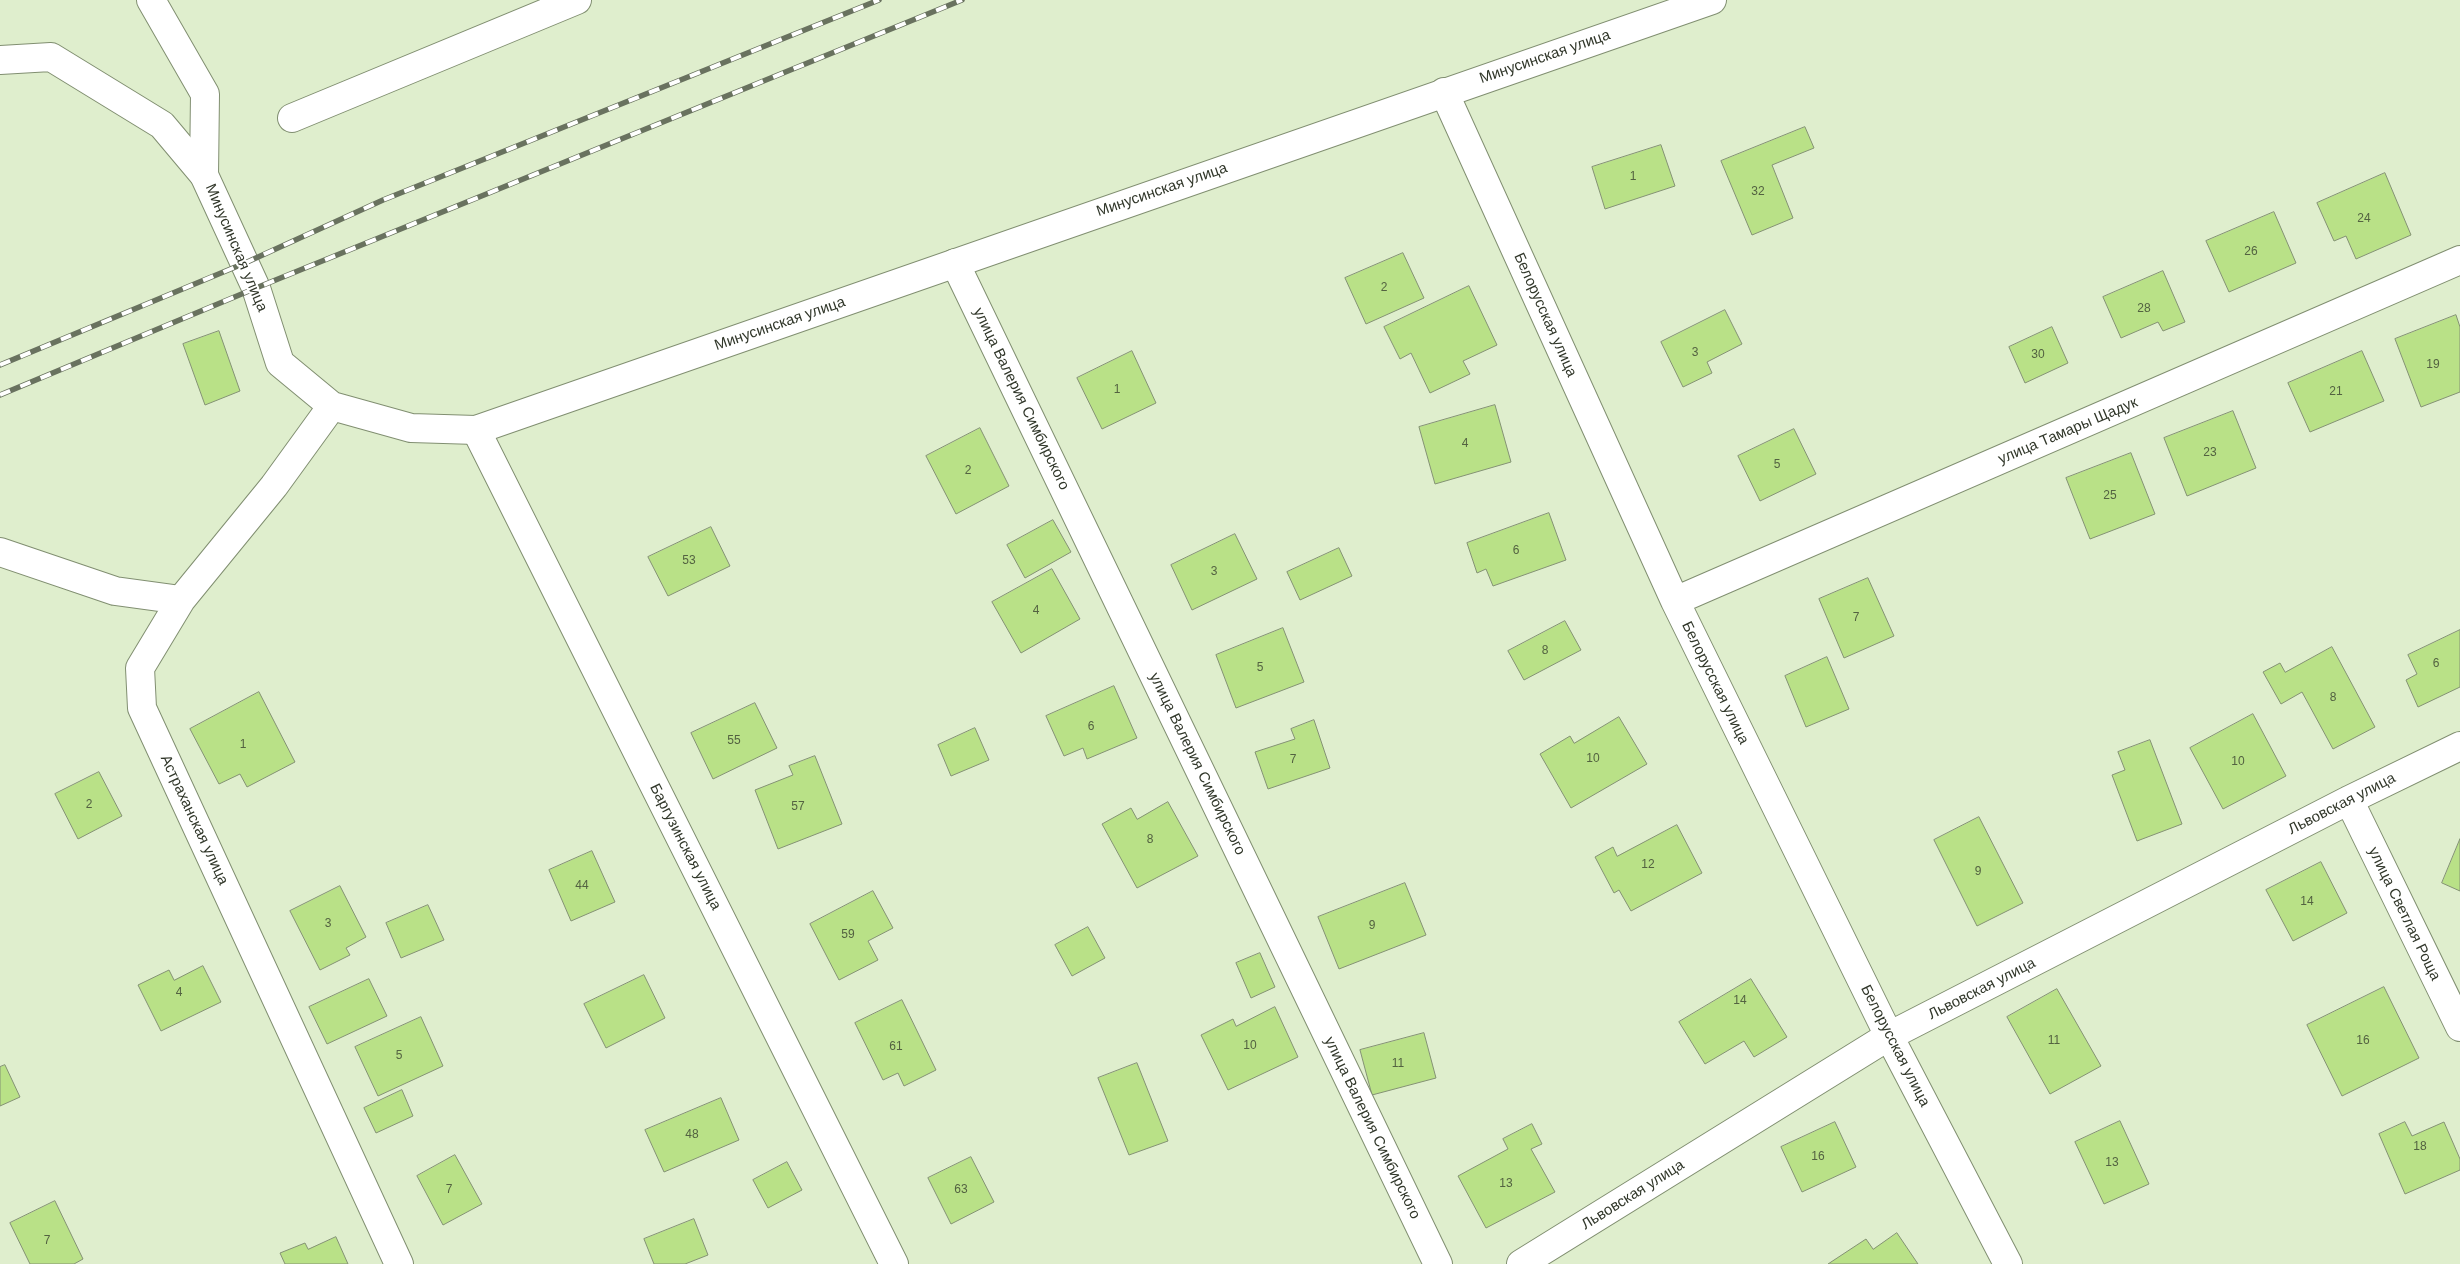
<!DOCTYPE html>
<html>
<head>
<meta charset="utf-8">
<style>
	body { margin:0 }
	canvas { display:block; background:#dfeecd }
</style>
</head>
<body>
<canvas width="2460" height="1264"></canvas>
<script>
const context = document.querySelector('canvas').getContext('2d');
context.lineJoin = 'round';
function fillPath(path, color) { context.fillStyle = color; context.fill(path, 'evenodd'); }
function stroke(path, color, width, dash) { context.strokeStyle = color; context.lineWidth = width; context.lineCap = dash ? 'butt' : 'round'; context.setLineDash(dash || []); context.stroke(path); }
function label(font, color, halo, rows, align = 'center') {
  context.font = font + ' Arial,sans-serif'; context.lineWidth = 4; context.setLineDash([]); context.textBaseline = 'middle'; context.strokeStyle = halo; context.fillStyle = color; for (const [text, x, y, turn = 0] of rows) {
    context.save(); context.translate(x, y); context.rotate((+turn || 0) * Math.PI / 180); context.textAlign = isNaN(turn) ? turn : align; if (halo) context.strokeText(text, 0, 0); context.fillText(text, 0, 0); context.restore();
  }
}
const building = new Path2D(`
	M1805,127L1814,148L1772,165L1793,218L1752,235L1721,161Z
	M1661,145L1675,186L1605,209L1592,167Z
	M2385,173L2411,235L2356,259L2346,236L2334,241L2317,203Z
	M2274,212L2296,263L2229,292L2206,241Z
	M1403,253L1424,298L1366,324L1345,278Z
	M2163,271L2185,322L2163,331L2158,322L2121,338L2103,297Z
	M1469,286L1497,345L1463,361L1470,374L1430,393L1411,353L1400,359L1384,327Z
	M1725,310L1742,344L1707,362L1712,373L1683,387L1661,342Z
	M2456,315L2460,327V392L2421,407L2395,339Z
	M2052,327L2068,363L2025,383L2009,347Z
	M219,331L240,391L205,405L183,344Z
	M1132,351L1156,403L1102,429L1077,378Z
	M2362,351L2384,401L2310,432L2288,383Z
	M1495,405L1511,462L1435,484L1419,427Z
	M2233,411L2256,468L2187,496L2164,438Z
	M980,428L1009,486L956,514L926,456Z
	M1794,429L1816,474L1760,501L1738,456Z
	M2131,453L2155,514L2090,539L2066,478Z
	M1549,513L1566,560L1493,586L1486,569L1477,573L1467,543Z
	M1053,520L1071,552L1025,578L1007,545Z
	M711,527L730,566L668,596L648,557Z
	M1235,534L1257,579L1192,610L1171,565Z
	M1339,548L1352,576L1300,600L1287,572Z
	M1052,569L1080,619L1021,653L992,602Z
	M1868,578L1894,636L1844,658L1819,599Z
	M1565,621L1581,650L1524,680L1508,651Z
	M1283,628L1304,682L1236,708L1216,655Z
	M2460,630V687L2418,707L2406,680L2417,674L2408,655Z
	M2332,647L2375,727L2333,749L2302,692L2281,704L2263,672L2280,663L2285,672Z
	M1827,657L1849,709L1806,727L1785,676Z
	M1114,686L1137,738L1087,759L1083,748L1064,756L1046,716Z
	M259,692L295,762L247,787L240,774L219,784L190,729Z
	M755,703L777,748L713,779L691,733Z
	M2253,714L2286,776L2223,809L2190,748Z
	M1619,717L1647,764L1571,808L1540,754L1570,736L1574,743Z
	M1314,720L1330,768L1268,789L1255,752L1295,739L1291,729Z
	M975,728L989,760L951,776L938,745Z
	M2150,740L2182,824L2137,841L2112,775L2125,770L2118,752Z
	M815,756L842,824L778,849L755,790L793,775L789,766Z
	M99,772L122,816L78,839L55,794Z
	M1168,802L1198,856L1137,888L1102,824L1131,808L1137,819Z
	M1979,817L2023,903L1977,926L1934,840Z
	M1677,825L1702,873L1631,911L1619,890L1614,893L1595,857L1613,847L1617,856Z
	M2460,839V891L2442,883Z
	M592,851L615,902L571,921L549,870Z
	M2321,862L2347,913L2293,941L2266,890Z
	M1405,883L1426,935L1339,969L1318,917Z
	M340,886L366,937L346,948L350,955L320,970L290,911Z
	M873,891L893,928L868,941L878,960L839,980L810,924Z
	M428,905L444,940L401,958L386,923Z
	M1088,927L1105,958L1072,976L1055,945Z
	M1260,953L1275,987L1251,998L1236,963Z
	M203,966L221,1002L161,1031L138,985L169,970L174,980Z
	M644,975L665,1018L606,1048L584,1004Z
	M369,979L387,1016L327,1044L309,1007Z
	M1751,979L1787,1037L1754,1057L1744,1041L1705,1064L1679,1022Z
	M2384,987L2419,1058L2342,1096L2307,1025Z
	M2057,989L2101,1066L2050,1094L2007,1017Z
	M902,1000L936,1070L904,1086L898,1073L883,1080L855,1023Z
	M1275,1007L1298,1057L1228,1090L1201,1035L1233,1019L1236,1026Z
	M421,1017L443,1066L378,1096L355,1047Z
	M1424,1033L1436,1078L1372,1095L1360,1050Z
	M1137,1063L1168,1141L1129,1155L1098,1078Z
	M5,1065L20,1097L0,1106V1067Z
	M402,1090L413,1116L376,1133L364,1108Z
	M721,1098L739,1140L664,1172L645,1130Z
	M2120,1121L2149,1184L2104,1204L2075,1142Z
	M1835,1122L1856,1167L1802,1192L1781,1147Z
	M2405,1122L2412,1136L2444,1122L2460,1159V1170L2405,1194L2379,1134Z
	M1532,1124L1542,1144L1531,1149L1555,1192L1486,1228L1458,1176L1508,1149L1503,1139Z
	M455,1155L482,1204L443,1225L417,1176Z
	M971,1157L994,1202L951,1224L928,1178Z
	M787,1162L802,1190L768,1208L753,1180Z
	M55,1201L83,1259L74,1264H30L10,1223Z
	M694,1219L708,1255L685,1264H654L644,1239Z
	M1897,1233L1918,1264H1828L1866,1239L1873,1249Z
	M336,1237L348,1264H285L280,1253L305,1243L308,1249Z`);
fillPath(building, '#b9e187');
stroke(building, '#849274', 1);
const minor = new Path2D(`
	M151,0L205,94L204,175
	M1444,92L1675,601L1889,1036L2008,1264
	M292,118L577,0
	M955,263L1438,1264
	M332,406L274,486L181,600L140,668L142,708L399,1264
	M0,552L115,591L181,600
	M1675,601L2460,260
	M2349,800L2460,1027
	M1521,1264L1889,1036L2349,800L2460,746`);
const tertiary = new Path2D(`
	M476,430L894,1264`);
const secondary = new Path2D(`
	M0,60L51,57L162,125L204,175L256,288L280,363L332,406L411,428L476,430L1712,0`);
stroke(minor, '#818f71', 30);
stroke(tertiary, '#818f71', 30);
stroke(secondary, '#818f71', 30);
stroke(minor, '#fff', 28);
stroke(tertiary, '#fff', 28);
stroke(secondary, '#fff', 28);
const rail = new Path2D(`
	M0,365L245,263L383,200L879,0
	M0,395L256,288L962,0`);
stroke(rail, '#69725f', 5.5);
stroke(rail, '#fff', 4, [11]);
label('12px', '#536241', null, [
	["1",1633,177],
	["32",1758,192],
	["24",2364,219],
	["26",2251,252],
	["2",1384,288],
	["28",2144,309],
	["3",1695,353],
	["30",2038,355],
	["19",2433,365],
	["1",1117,390],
	["21",2336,392],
	["4",1465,444],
	["23",2210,453],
	["5",1777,465],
	["2",968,471],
	["25",2110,496],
	["6",1516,551],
	["53",689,561],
	["3",1214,572],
	["4",1036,611],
	["7",1856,618],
	["8",1545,651],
	["6",2436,664],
	["5",1260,668],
	["8",2333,698],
	["6",1091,727],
	["55",734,741],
	["1",243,745],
	["10",1593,759],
	["7",1293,760],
	["10",2238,762],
	["2",89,805],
	["57",798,807],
	["8",1150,840],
	["12",1648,865],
	["9",1978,872],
	["44",582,886],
	["14",2307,902],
	["3",328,924],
	["9",1372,926],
	["59",848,935],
	["4",179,993],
	["14",1740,1001],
	["11",2054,1041],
	["16",2363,1041],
	["10",1250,1046],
	["61",896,1047],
	["5",399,1056],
	["11",1398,1064],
	["48",692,1135],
	["18",2420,1147],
	["16",1818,1157],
	["13",2112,1163],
	["13",1506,1184],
	["7",449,1190],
	["63",961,1190],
	["7",47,1241]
]);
label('15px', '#31372a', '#fff', [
	["Минусинская улица",1545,57,-19],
	["Минусинская улица",1162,190,-19],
	["Минусинская улица",236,248,67],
	["Белорусская улица",1545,315,66],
	["Минусинская улица",780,324,-19],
	["улица Валерия Симбирского",1021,399,64],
	["улица Тамары Щадук",2068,431,-23],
	["Белорусская улица",1715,683,64],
	["улица Валерия Симбирского",1197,764,64],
	["Львовская улица",2342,804,-27],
	["Астраханская улица",194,820,65],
	["Баргузинская улица",685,847,63],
	["улица Светлая Роща",2404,914,64],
	["Львовская улица",1982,989,-27],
	["Белорусская улица",1895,1046,63],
	["улица Валерия Симбирского",1372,1128,64],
	["Львовская улица",1633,1195,-32]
]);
</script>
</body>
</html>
